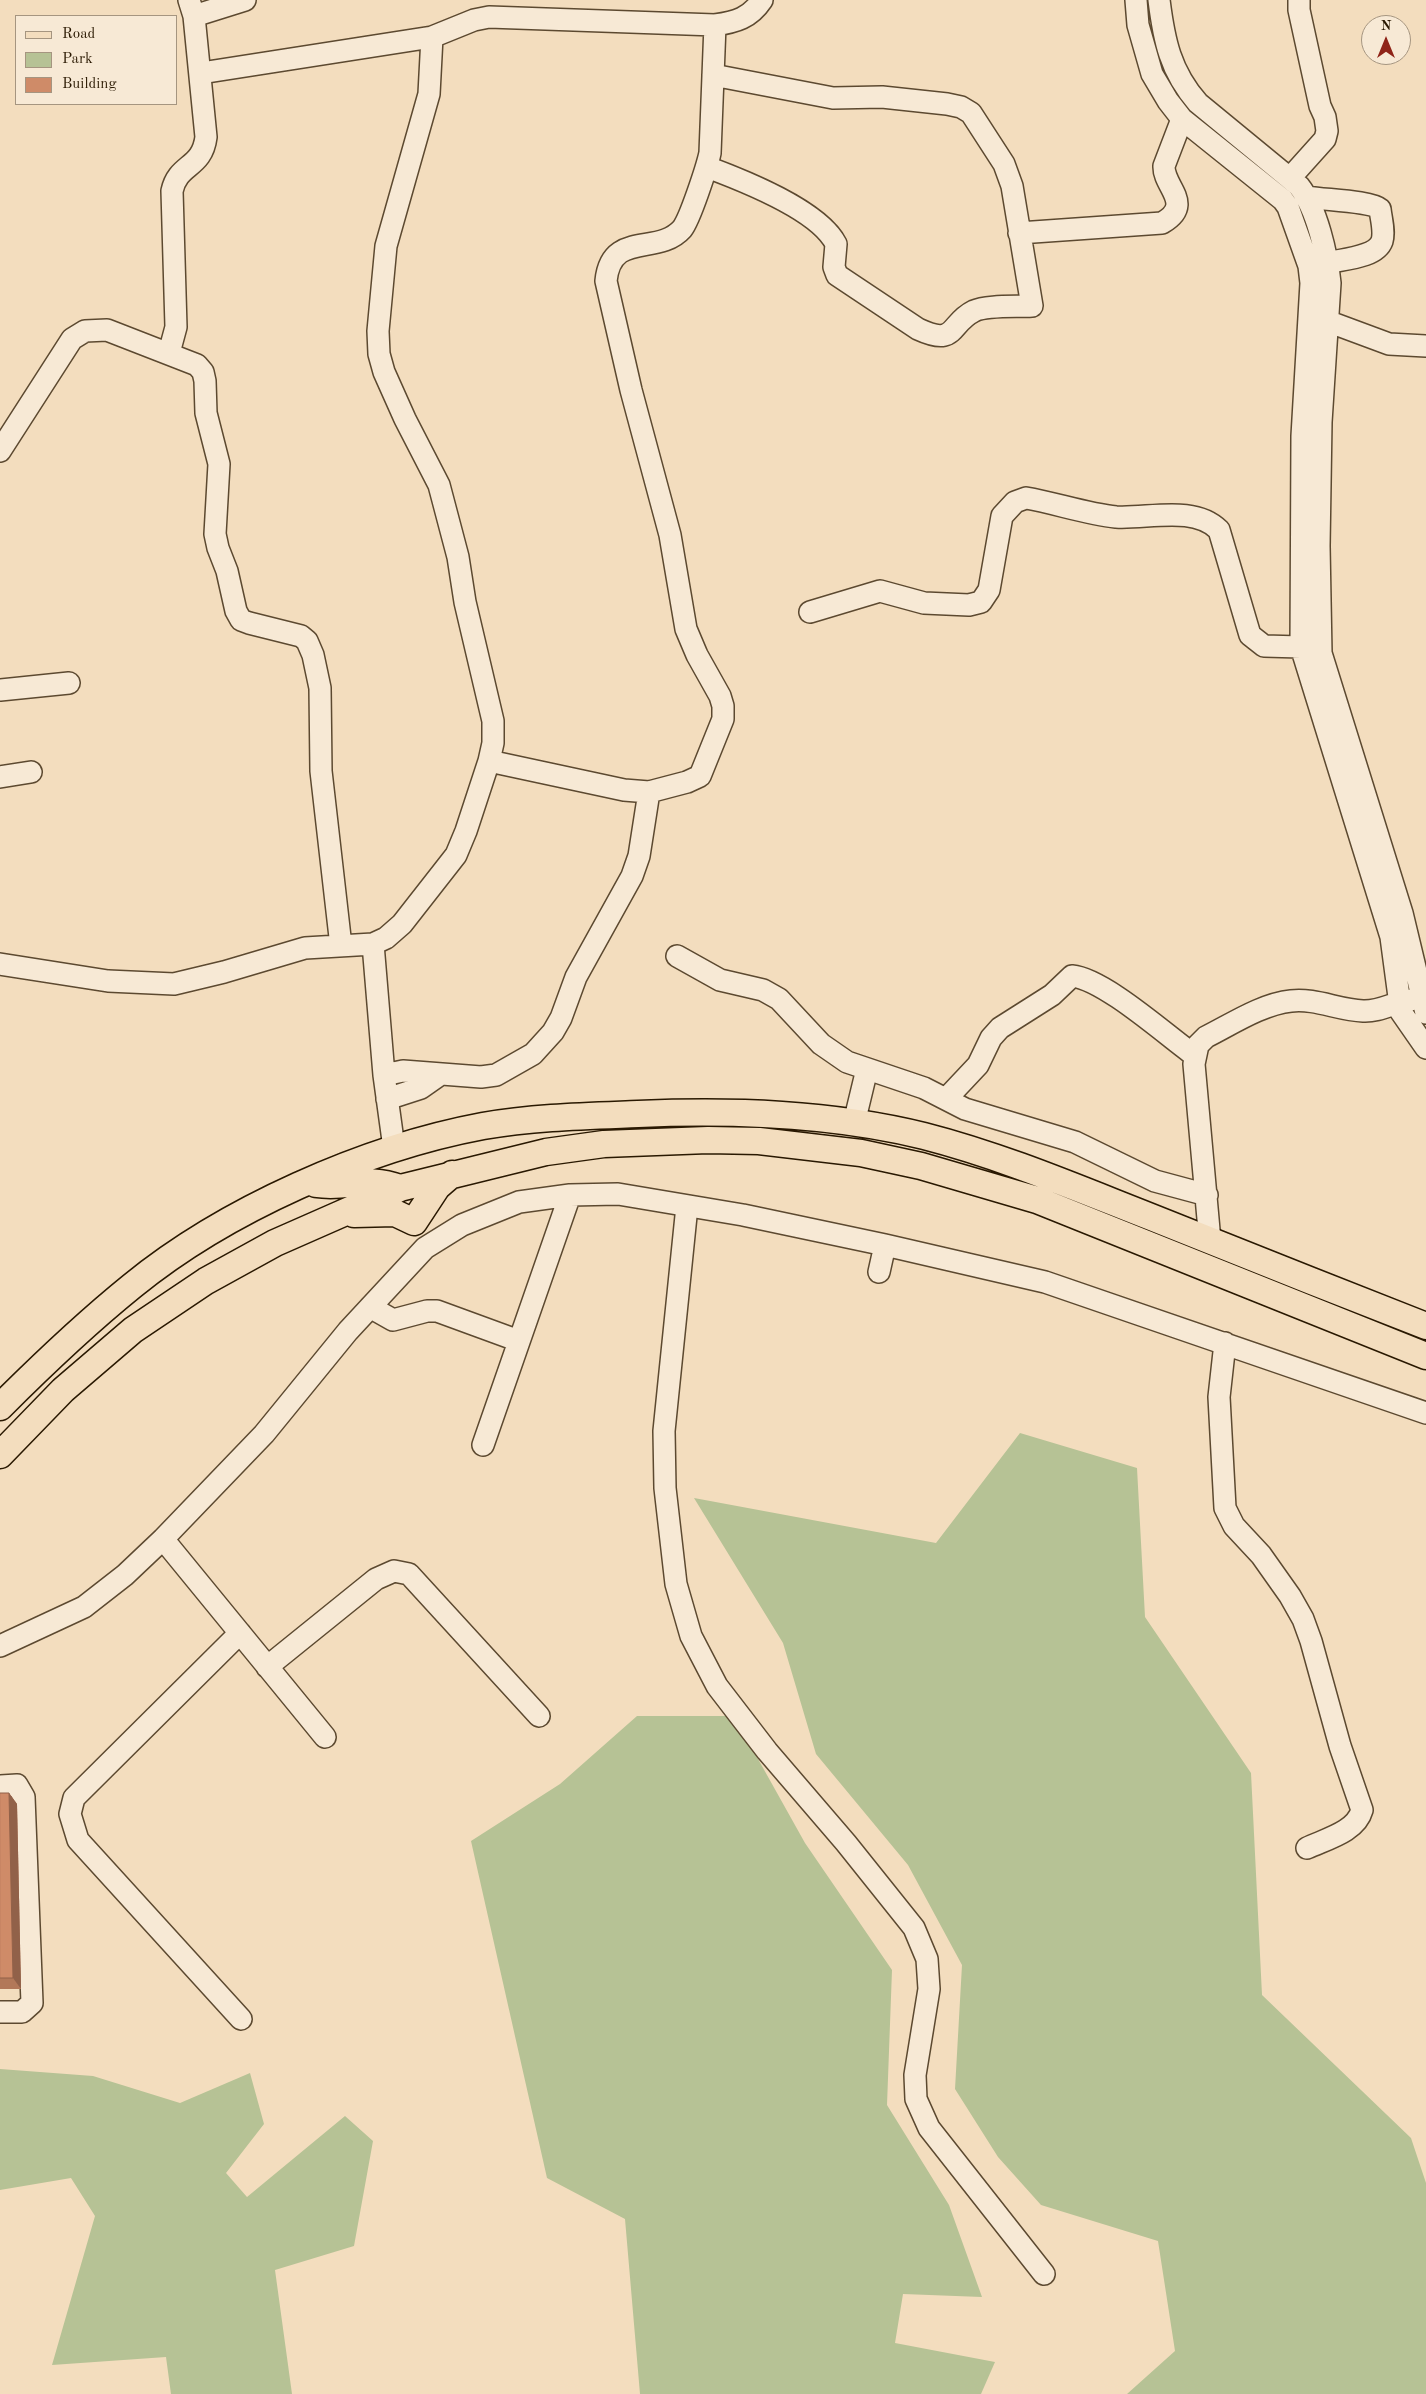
<!DOCTYPE html>
<html>
<head>
<meta charset="utf-8">
<style>
	body { margin:0 }
	#map { position:relative; width:1426px; height:2394px; overflow:hidden; background:#f3ddbe; font-family:"Old Standard TT",serif }
	canvas { display:block }
	.legend { position:absolute; left:15px; top:15px; width:162px; height:90px; box-sizing:border-box; background:#f7e9d5; border:1px solid #a59580; margin:0; padding:6px 9px; list-style:none; font-size:15px; color:#291801 }
	.legend li { display:flex; align-items:center; gap:10px; height:25px }
	.legend b { width:25px; border:1px solid #a59580 }
	.north { position:absolute; left:1361px; top:15px; width:50px; height:50px; box-sizing:border-box; background:#f7e9d5; border:1px solid #a59580; border-radius:50%; rotate:0deg; font-size:14px; font-weight:700; line-height:20px; text-align:center; color:#291801 }
	.north::after { content:''; display:block; margin:auto; width:18px; height:22px; background:#8f2418; clip-path:polygon(50% 0,100% 100%,50% 72%,0 100%) }
</style>
</head>
<body>
<div id="map">
<canvas width="1426" height="2394"></canvas>
<ul class="legend">
<li><b style="height:6px;background:#f3ddbe"></b>Road</li>
<li><b style="height:14px;background:#b6c295"></b>Park</li>
<li><b style="height:14px;background:#cf8b68"></b>Building</li>
</ul>
<div class="north">N</div>
</div>
<script>
const context = document.querySelector('canvas').getContext('2d');
context.lineJoin = 'round';
function fillPath(path, color) { context.fillStyle = color; context.fill(path, 'evenodd'); }
function stroke(path, color, width, dash) { context.strokeStyle = color; context.lineWidth = width; context.lineCap = dash ? 'butt' : 'round'; context.setLineDash(dash || []); context.stroke(path); }
fillPath(new Path2D(`
	M1020,1433L1137,1468L1145,1617L1251,1773L1262,1995L1411,2138L1426,2183V2394H1127L1175,2351L1158,2241L1041,2205L998,2157L955,2089L962,1965L908,1865L816,1754L783,1643L694,1498L936,1543Z
	M637,1716H734L805,1843L892,1970L887,2105L949,2205L982,2297L903,2294L895,2343L995,2362L981,2394H640L625,2219L547,2178L471,1841L560,1784Z
	M0,2069L93,2076L180,2103L250,2073L264,2124L226,2173L247,2197L345,2116L373,2141L354,2246L275,2270L292,2394H171L166,2357L52,2365L95,2216L71,2178L0,2190Z`), '#b6c295');
const minor = new Path2D(`
	M1136,0L1138,25L1152,74L1168,101L1182,119L1283,200L1288,207L1309,266L1311,283L1302,436L1301,647L1391,937L1401,1012L1426,1048
	M1159,0C1164,40 1170,71 1198,103L1299,186C1317,209 1327,254 1330,283L1321,422L1319,546L1321,653L1402,913L1426,1013
	M194,16L245,0
	M201,73L432,37L474,20L489,17L715,25
	M707,167C742,180 819,210 836,244L834,267L837,275L918,329C957,347 948,324 974,311C987,305 1016,307 1032,306L1012,186L1004,164L971,113L961,107L947,104L882,97L833,98L713,75
	M1290,178L1325,139L1327,131L1325,117L1320,106L1299,10V0
	M1308,197C1324,200 1371,201 1380,209C1381,219 1385,231 1382,241C1376,258 1342,259 1327,263
	M1019,233L1162,223C1195,204 1163,187 1164,166L1182,119
	M1327,321L1389,344L1426,346
	M169,353L176,327L172,191C178,163 202,169 206,137L194,16L189,0
	M0,451L72,339L85,331L107,330L197,365L203,372L205,381L206,413L219,464L215,534L218,548L227,571L236,611L241,620L249,623L301,636L307,641L313,655L320,688L321,771L341,946
	M810,612L880,591L924,603L969,605L981,602L989,590L1002,516L1015,502L1026,498C1055,503 1087,514 1116,517C1148,519 1194,505 1219,530L1250,635L1264,646L1301,647
	M0,690L69,683
	M489,761L624,790L649,792
	M0,777L31,772
	M373,944L384,1075L394,1148
	M677,956L720,980L763,990L779,999L821,1044L847,1062L924,1088L965,1109L1075,1142L1155,1181L1207,1195
	M0,964L108,981L174,984L224,972L305,948L373,944L386,938L402,924L456,855L466,831L489,761L493,743V721L465,602L458,557L439,485L405,419L384,372L379,354L378,331L386,246L429,94L432,37
	M384,1075L403,1071L481,1077L496,1075L533,1054L553,1032L561,1018L576,977L632,876L639,856L649,792L687,782L700,776L723,719V706L720,696L697,655L686,629L670,535L631,390L606,281C611,230 658,256 682,229C690,219 707,167 710,153L715,25C736,22 750,18 762,0
	M387,1099L421,1088L441,1074
	M946,1099L978,1065L991,1038L1000,1028L1052,995L1072,976C1104,979 1166,1035 1194,1055
	M854,1123L867,1069
	M687,1206L664,1431L665,1488L676,1584L691,1636L717,1686L767,1751L846,1843L914,1928L927,1959L929,1989L915,2075L916,2099L929,2128L1044,2274
	M1210,1241L1194,1064L1198,1045L1206,1037C1232,1024 1262,1004 1291,1001C1315,998 1338,1010 1363,1011C1380,1012 1394,1002 1411,1000
	M879,1272L885,1245
	M370,1307L393,1320L427,1311H437L519,1341
	M1225,1343L1219,1397L1225,1508L1234,1526L1261,1555L1290,1596L1303,1619L1311,1641L1340,1746L1362,1810C1356,1832 1326,1839 1307,1848
	M483,1445L570,1195
	M163,1539L325,1737
	M240,1633L74,1798L70,1814L78,1840L241,2019
	M0,1646L84,1607L125,1575L163,1539L264,1434L348,1331L425,1248L462,1225L519,1202L570,1195L618,1194L743,1215L885,1245L1045,1282L1426,1413
	M267,1667L376,1579L394,1571L409,1574L539,1716
	M0,1786L17,1785L24,1797L32,2003L22,2012H0`);
const major = new Path2D(`
	M316,1184C349,1189 366,1175 400,1188
	M354,1214L395,1213L414,1222L437,1187L452,1174
	M0,1407C42,1365 85,1324 132,1286C225,1210 365,1148 483,1126C534,1117 586,1116 638,1114C733,1110 831,1113 924,1136C1002,1156 1077,1188 1151,1217C1243,1254 1334,1290 1426,1326
	M0,1455L63,1390L133,1330L206,1281L275,1243L400,1188L546,1152L604,1144L708,1140L759,1141L861,1153L921,1166L1037,1200L1426,1356`);
stroke(minor, '#5c4930', 24);
stroke(major, '#291801', 29);
stroke(minor, '#f7e9d5', 21);
stroke(major, '#f3ddbe', 26);
fillPath(new Path2D(`
	M0,1793H9L17,1804L21,1989H0Z`), '#b27859');
fillPath(new Path2D(`
	M9,1793L17,1804L21,1989L13,1978Z`), '#916149');
const building = new Path2D(`
	M0,1793H9L13,1978H0Z`);
fillPath(building, '#cf8b68');
stroke(building, '#916149', 1);
</script>
</body>
</html>
